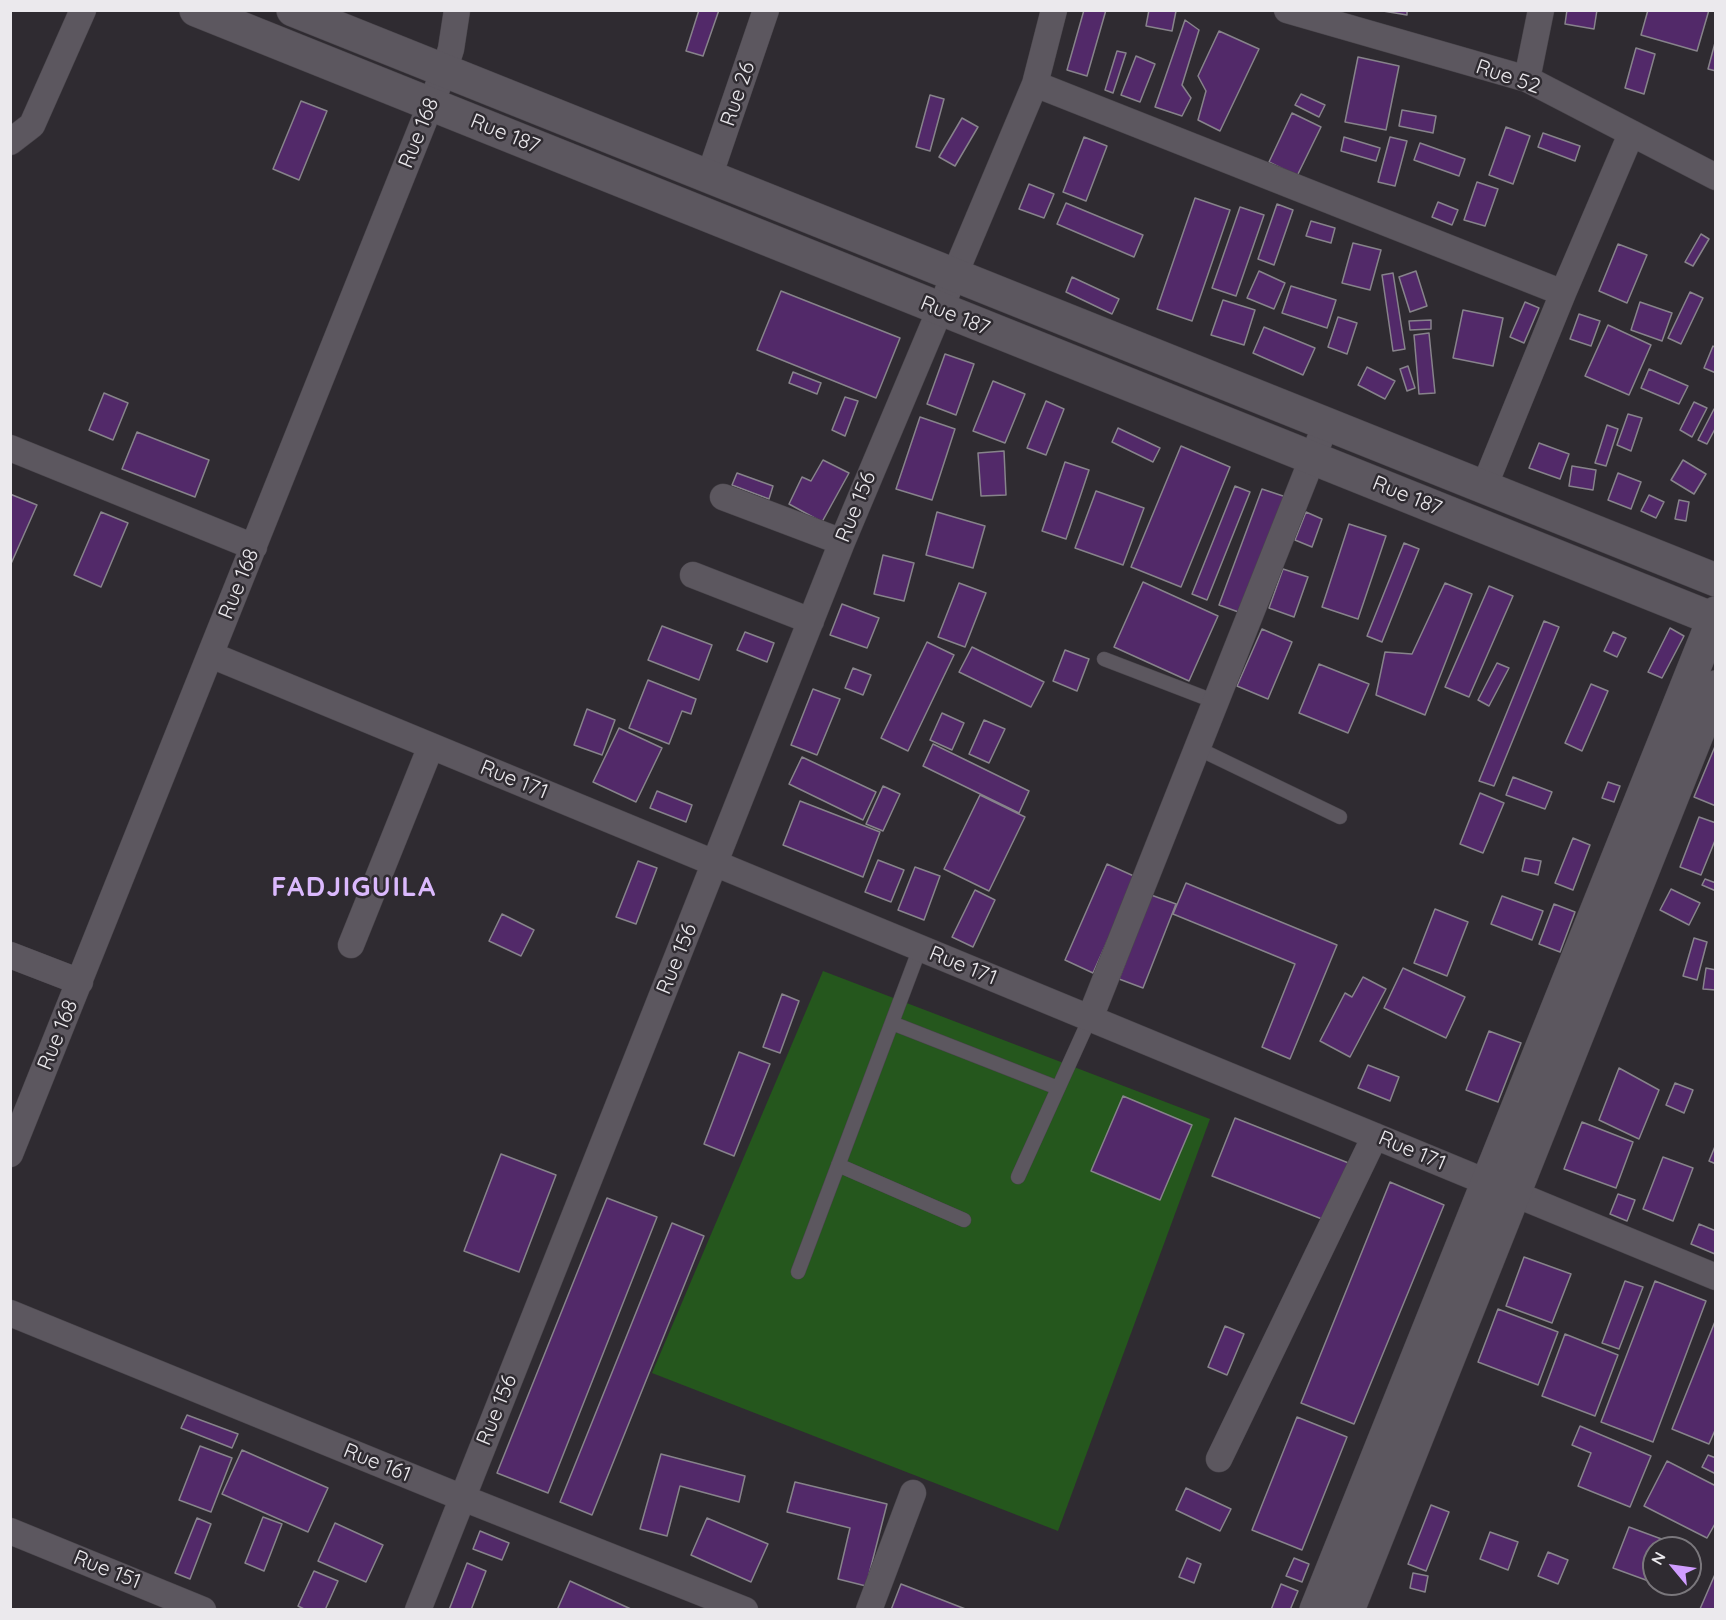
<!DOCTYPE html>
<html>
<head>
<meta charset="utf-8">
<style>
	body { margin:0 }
	#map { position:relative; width:1726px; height:1620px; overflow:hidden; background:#2f2b31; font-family:Quicksand,sans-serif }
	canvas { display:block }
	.frame { position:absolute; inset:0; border:12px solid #ebe9ed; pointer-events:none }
	.north { position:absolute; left:1642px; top:1536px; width:60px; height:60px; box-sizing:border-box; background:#2f2b31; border:2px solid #7a777c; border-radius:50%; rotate:299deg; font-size:16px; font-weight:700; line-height:24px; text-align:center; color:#ebe9ed }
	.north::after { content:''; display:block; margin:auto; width:21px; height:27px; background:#d09dff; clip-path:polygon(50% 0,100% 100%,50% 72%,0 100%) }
</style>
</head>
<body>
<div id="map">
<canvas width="1726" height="1620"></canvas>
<div class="frame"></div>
<div class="north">N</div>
</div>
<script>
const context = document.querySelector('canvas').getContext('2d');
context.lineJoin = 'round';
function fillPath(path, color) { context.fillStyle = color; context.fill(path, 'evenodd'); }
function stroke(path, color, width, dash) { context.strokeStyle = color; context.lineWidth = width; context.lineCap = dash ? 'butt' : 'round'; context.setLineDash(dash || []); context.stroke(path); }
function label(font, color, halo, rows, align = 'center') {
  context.font = font + ' Quicksand,sans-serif'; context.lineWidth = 5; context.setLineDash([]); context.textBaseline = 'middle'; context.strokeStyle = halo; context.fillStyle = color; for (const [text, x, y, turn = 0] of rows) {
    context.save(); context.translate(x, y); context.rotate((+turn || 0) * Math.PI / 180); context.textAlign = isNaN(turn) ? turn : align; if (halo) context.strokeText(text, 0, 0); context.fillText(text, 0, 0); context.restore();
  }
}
fillPath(new Path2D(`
	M823,971L1210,1119L1058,1531L652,1373Z`), '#25571d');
const building = new Path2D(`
	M699,10H719L703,56L686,51Z
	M1084,10H1106L1087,76L1067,70Z
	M1149,10L1176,11L1172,31L1146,26Z
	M1377,10H1407V15Z
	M1567,10H1597L1594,29L1565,24Z
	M1648,10H1709L1697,51L1641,35Z
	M1185,20L1199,30L1182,85L1191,98L1182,116L1155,107Z
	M1219,31L1259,49L1220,131L1198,120L1206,91L1198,76Z
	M1716,39V71L1708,69Z
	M1636,48L1655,54L1644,94L1625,88Z
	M1117,51L1126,53L1113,93L1105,90Z
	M1136,56L1155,64L1140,102L1121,95Z
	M1358,57L1399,66L1386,130L1345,122Z
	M1301,94L1325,105L1319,117L1295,105Z
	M930,95L944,99L930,151L916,147Z
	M301,101L327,111L299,180L273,169Z
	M1402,110L1436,116L1433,133L1399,126Z
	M1292,113L1321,127L1297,176L1269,162Z
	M962,118L978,127L955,166L939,157Z
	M1506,127L1530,136L1513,184L1489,175Z
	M1543,133L1580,146L1575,161L1538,147Z
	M1084,137L1107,146L1086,201L1063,192Z
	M1344,137L1380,148L1376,161L1341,151Z
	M1390,137L1407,141L1395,186L1378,182Z
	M1420,143L1465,159L1459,176L1414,160Z
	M1477,182L1498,189L1485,226L1464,220Z
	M1029,184L1054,194L1044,218L1019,209Z
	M1195,198L1230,210L1192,321L1157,309Z
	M1438,202L1458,210L1452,225L1432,217Z
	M1066,203L1143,235L1134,257L1057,224Z
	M1277,204L1293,210L1274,265L1258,259Z
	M1240,207L1264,215L1236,296L1212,288Z
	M1311,221L1335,228L1331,243L1306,236Z
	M1701,234L1709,239L1693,266L1685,262Z
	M1353,243L1381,250L1370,290L1342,283Z
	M1618,244L1647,255L1627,303L1599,291Z
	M1259,271L1285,283L1274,309L1247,298Z
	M1416,271L1427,306L1410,312L1399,277Z
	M1393,273L1405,349L1393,351L1382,275Z
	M1072,277L1119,299L1112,314L1066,292Z
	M1291,286L1336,300L1327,328L1282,313Z
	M781,291L900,338L876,398L757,350Z
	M1690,292L1703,298L1681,344L1668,338Z
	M1223,300L1255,310L1244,345L1211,335Z
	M1525,302L1539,308L1524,343L1510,337Z
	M1640,302L1672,313L1662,341L1631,330Z
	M1463,310L1503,318L1493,366L1453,358Z
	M1579,314L1600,321L1591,346L1570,339Z
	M1338,317L1357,323L1347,354L1328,347Z
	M1431,320V329L1410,330L1409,321Z
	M1608,325L1651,345L1629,395L1585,376Z
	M1264,327L1315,348L1303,375L1253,353Z
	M1429,333L1435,393L1419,394L1414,335Z
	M1713,346L1716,348V373L1704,368Z
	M945,354L974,364L956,415L927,404Z
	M1408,366L1415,388L1407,391L1400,369Z
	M1367,367L1395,381L1385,399L1358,385Z
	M1649,369L1688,386L1679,404L1641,388Z
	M793,372L821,383L817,394L789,383Z
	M993,381L1025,394L1005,443L973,431Z
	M104,393L128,403L113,440L89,430Z
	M845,397L858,401L845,436L832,430Z
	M1046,401L1064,409L1046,455L1027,448Z
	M1694,402L1707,408L1692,437L1680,430Z
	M1714,409L1716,410V427L1707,444L1698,440Z
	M1628,414L1642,418L1631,451L1617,445Z
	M920,417L955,429L932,500L896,489Z
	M1607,425L1618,429L1606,466L1595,463Z
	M1118,428L1160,448L1153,462L1112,442Z
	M137,432L209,460L195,497L122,469Z
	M1539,443L1569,454L1560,479L1529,468Z
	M1181,446L1230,467L1181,587L1131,567Z
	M1004,451L1006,495L981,496L978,453Z
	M823,460L849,473L822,522L789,504L802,477L811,481Z
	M1683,460L1706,474L1694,494L1671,480Z
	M1065,462L1089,470L1066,539L1042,531Z
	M1572,466L1596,470L1593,490L1569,486Z
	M737,473L773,486L769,499L732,485Z
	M1618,473L1641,482L1631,509L1608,500Z
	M1235,486L1250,492L1207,600L1192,594Z
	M1262,489L1286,497L1244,614L1219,605Z
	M1096,491L1144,508L1123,565L1075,548Z
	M10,494L37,505L10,566Z
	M1649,495L1664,502L1656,518L1641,511Z
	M1679,500L1689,502L1686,521L1675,519Z
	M101,512L128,523L101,587L74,575Z
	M937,512L985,526L973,568L926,555Z
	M1306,512L1322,519L1312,547L1295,540Z
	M1349,524L1386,536L1358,619L1322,607Z
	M1404,543L1419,549L1382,642L1367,636Z
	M883,555L914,563L904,601L874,594Z
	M1283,569L1308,577L1294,617L1269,608Z
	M1143,582L1218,616L1189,681L1114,647Z
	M959,583L986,593L965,647L938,637Z
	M1445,583L1472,594L1425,715L1376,695L1385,652L1412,654Z
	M1489,586L1513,596L1469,697L1445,687Z
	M842,604L879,618L867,648L830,635Z
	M1544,621L1559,627L1494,786L1479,781Z
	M662,626L712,645L699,680L648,660Z
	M1670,628L1684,636L1662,678L1648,672Z
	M1262,629L1292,642L1268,699L1237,686Z
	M745,632L774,643L767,662L737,650Z
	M1613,632L1626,638L1617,657L1604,651Z
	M927,642L954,655L908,751L881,738Z
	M972,647L1044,682L1031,707L959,672Z
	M1065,650L1089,659L1077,691L1053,681Z
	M1497,663L1509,668L1489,706L1478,700Z
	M1319,664L1369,684L1348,733L1299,713Z
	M853,668L871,675L863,695L845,688Z
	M648,680L696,699L691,714L682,711L669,744L629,728Z
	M1591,684L1608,691L1582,751L1565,743Z
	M813,689L840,699L817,755L791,745Z
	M587,709L615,720L602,755L574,745Z
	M942,713L964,723L952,750L930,740Z
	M984,720L1005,729L989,763L969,754Z
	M619,728L662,748L636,802L593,782Z
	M933,744L1029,791L1019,813L923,766Z
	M1716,744V806L1694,797Z
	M802,757L876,792L863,820L789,784Z
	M1513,777L1552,792L1545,809L1506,795Z
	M1608,782L1620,786L1614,802L1602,798Z
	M883,786L900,794L883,831L866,824Z
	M657,791L692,805L686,822L650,808Z
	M1480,793L1504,803L1483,853L1460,844Z
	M980,795L1025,817L989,891L944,869Z
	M800,801L880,832L863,877L783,845Z
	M1699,817L1716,823V838L1701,875L1680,867Z
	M1573,838L1590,845L1573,890L1555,883Z
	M1525,858L1541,861L1538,875L1522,871Z
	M878,860L904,870L891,902L865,892Z
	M638,861L657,868L636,924L616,917Z
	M1107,864L1136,877L1093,973L1065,960Z
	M915,867L940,876L924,920L898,910Z
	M1705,879L1716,883V891L1702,885Z
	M1186,883L1337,945L1290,1059L1262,1047L1295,964L1173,914Z
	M1671,889L1700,903L1689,925L1660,910Z
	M975,890L995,900L973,947L952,937Z
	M1151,895L1176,904L1143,988L1119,979Z
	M1502,896L1543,911L1532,940L1491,924Z
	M1554,904L1575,912L1560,952L1539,944Z
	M1435,909L1468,922L1447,976L1414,963Z
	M502,914L534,930L521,956L489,941Z
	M1694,938L1707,942L1697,980L1683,976Z
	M1403,968L1465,997L1446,1038L1384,1008Z
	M1706,968L1716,970V990L1703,989Z
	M1363,977L1386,989L1350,1057L1320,1041L1345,993L1352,997Z
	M782,994L799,1001L780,1053L763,1047Z
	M1489,1031L1521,1043L1498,1102L1466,1090Z
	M739,1052L770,1064L734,1156L704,1144Z
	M1368,1065L1399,1077L1390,1101L1358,1088Z
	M1619,1068L1659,1090L1639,1139L1599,1120Z
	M1675,1083L1693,1090L1684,1113L1666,1105Z
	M1123,1096L1192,1125L1160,1200L1091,1171Z
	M1235,1118L1351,1164L1327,1221L1212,1176Z
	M1582,1122L1633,1142L1616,1188L1564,1169Z
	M1716,1144V1164L1709,1161Z
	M501,1154L556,1175L519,1272L464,1251Z
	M1663,1157L1693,1168L1673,1221L1643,1209Z
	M1390,1182L1444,1205L1354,1424L1301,1403Z
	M1618,1194L1635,1200L1627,1221L1610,1214Z
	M607,1198L657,1217L548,1493L497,1473Z
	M672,1223L704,1236L592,1515L560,1502Z
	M1699,1224L1716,1231L1715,1254L1691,1244Z
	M1524,1257L1571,1274L1552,1323L1506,1306Z
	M1625,1281L1643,1287L1619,1349L1602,1343Z
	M1655,1281L1706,1301L1653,1442L1601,1422Z
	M1498,1309L1558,1332L1538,1385L1478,1362Z
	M1716,1319V1428L1709,1444L1672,1429Z
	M1225,1326L1244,1334L1227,1375L1208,1367Z
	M1565,1334L1618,1355L1595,1416L1542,1396Z
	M187,1415L238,1434L232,1448L181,1428Z
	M1297,1417L1347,1437L1302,1550L1252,1530Z
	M1580,1426L1651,1456L1630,1507L1578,1486L1591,1453L1572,1445Z
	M200,1446L232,1458L211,1512L179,1500Z
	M242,1450L328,1488L308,1532L222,1494Z
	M661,1454L745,1476L739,1502L680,1486L667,1536L640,1529Z
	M1708,1455L1716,1458V1474L1702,1467Z
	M1667,1461L1716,1486V1522L1707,1538L1644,1506Z
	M795,1482L887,1504L866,1586L838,1579L850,1528L787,1512Z
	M1186,1488L1231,1509L1220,1531L1176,1510Z
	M1431,1505L1449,1512L1426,1571L1408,1564Z
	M263,1517L282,1524L264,1571L245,1563Z
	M197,1518L211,1524L190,1579L175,1573Z
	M707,1518L768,1544L751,1582L691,1555Z
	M335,1523L383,1545L366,1582L318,1561Z
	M1629,1527L1675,1544L1674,1548H1654V1583L1613,1568Z
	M480,1531L509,1543L502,1560L473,1549Z
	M1490,1532L1518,1542L1508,1570L1480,1559Z
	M1548,1552L1568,1560L1558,1584L1538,1576Z
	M1187,1558L1201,1564L1194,1583L1179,1577Z
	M1294,1558L1309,1564L1302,1582L1286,1576Z
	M467,1563L486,1571L471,1610H449Z
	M314,1571L338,1581L325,1610H306L298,1606Z
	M1716,1572V1610H1701L1700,1609Z
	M1413,1573L1428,1576L1425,1592L1410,1588Z
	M570,1581L633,1610H557Z
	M901,1584L968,1610H891Z
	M1281,1584L1298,1591L1290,1610H1271Z`);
fillPath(building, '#522969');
stroke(building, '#87838b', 1.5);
const lane = new Path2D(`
	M1104,659L1216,702
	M1197,748L1340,817
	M892,1023L1058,1088
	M838,1165L964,1220
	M1018,1177L1090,1018
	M798,1272L920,948`);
const street = new Path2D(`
	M1287,10L1527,79L1716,177
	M1527,79L1541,10
	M1035,84L1563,293
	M10,142L32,125L83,10
	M709,177L766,10
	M10,448L254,547
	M1484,487L1563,293L1631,134
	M723,497L842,542
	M693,575L811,621
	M211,655L1716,1277
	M351,945L431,746
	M10,955L80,982
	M1090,1018L1326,424
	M10,1154L444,71L451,49L457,10
	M10,1313L463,1498L745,1610
	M1219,1459L1375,1136
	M10,1531L203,1610
	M418,1610L842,542L1035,84L1054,10
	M869,1610L913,1493`);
const secondary = new Path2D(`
	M196,10L1716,620
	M293,10L1716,580
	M1316,1610L1716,613
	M1348,1610L1716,687`);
stroke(lane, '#4a464c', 15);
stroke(street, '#4a464c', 27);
stroke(secondary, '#4a464c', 34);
stroke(lane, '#5c575f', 14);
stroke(street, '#5c575f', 26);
stroke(secondary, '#5c575f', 33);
label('21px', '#ebe9ed', '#2f2b31', [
	["Rue 52",1508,77,19],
	["Rue 26",738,94,-71],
	["Rue 168",419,133,-68],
	["Rue 187",505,134,22],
	["Rue 187",955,316,22],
	["Rue 187",1407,496,22],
	["Rue 156",856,507,-68],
	["Rue 168",239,584,-68],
	["Rue 171",514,780,22],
	["Rue 156",677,959,-68],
	["Rue 171",963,966,22],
	["Rue 168",58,1035,-68],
	["Rue 171",1412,1151,23],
	["Rue 156",497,1410,-68],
	["Rue 161",377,1463,22],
	["Rue 151",107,1570,22]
]);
context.letterSpacing = '1.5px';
label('bold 27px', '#dbb9fd', '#2f2b31', [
	["FADJIGUILA",354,888]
]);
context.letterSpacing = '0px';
</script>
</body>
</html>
